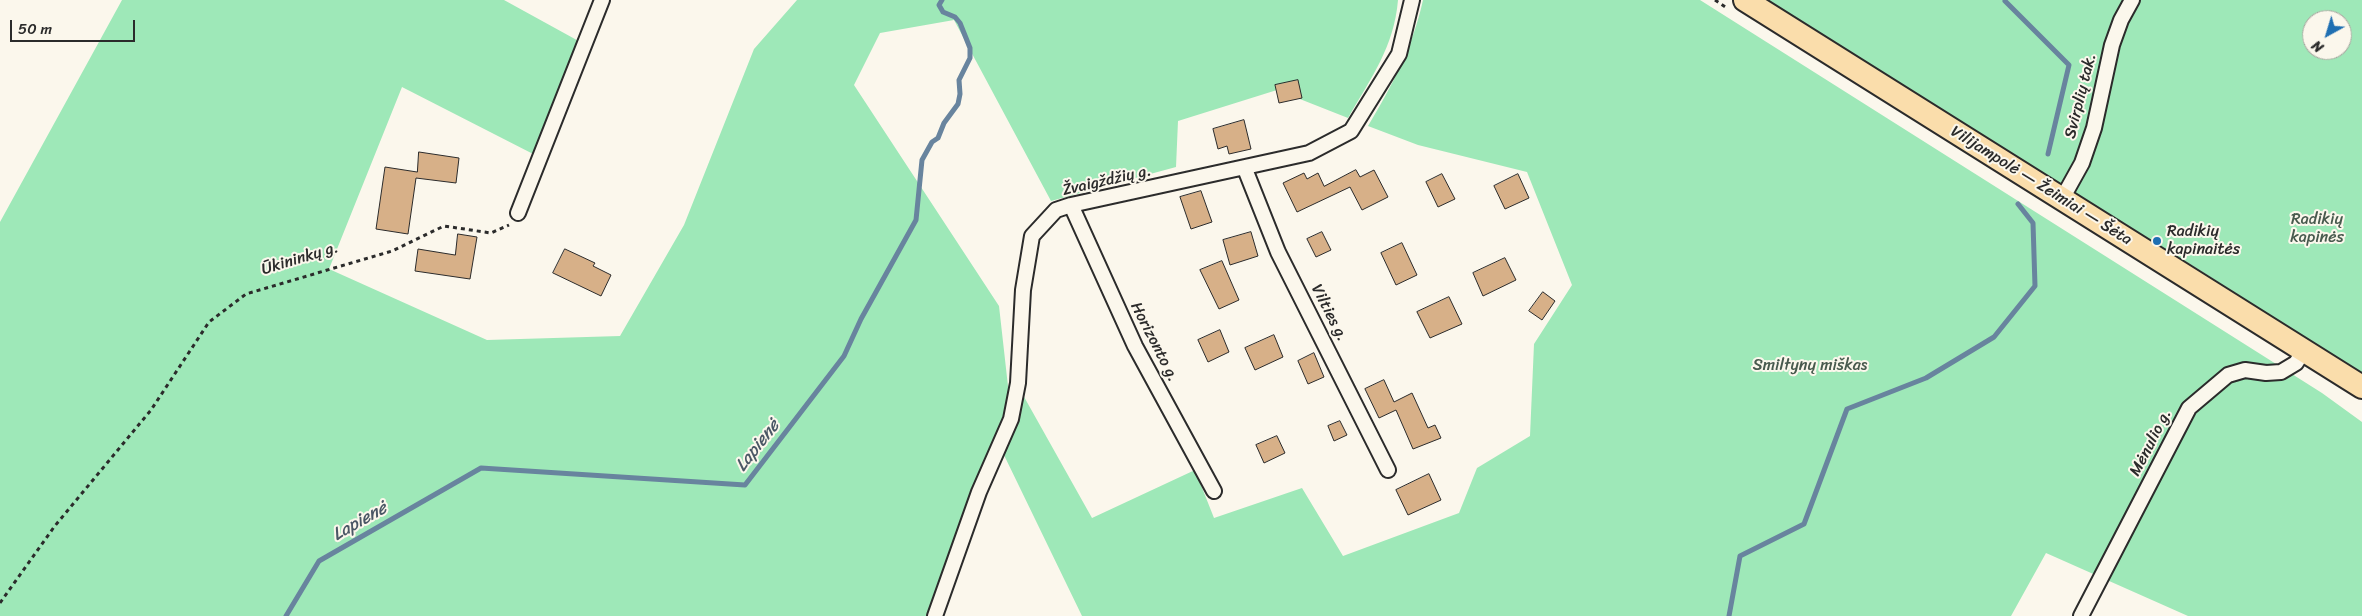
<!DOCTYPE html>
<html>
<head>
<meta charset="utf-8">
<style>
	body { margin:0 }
	#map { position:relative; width:2362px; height:616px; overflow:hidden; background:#fbf7ec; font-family:Sriracha,sans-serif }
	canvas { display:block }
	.north { position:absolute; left:2302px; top:10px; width:50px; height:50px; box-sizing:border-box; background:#fbf7ec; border:1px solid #a8a59f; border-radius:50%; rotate:219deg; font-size:14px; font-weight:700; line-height:20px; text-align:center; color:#2b2b2b }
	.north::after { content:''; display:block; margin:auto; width:18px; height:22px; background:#1f6fb2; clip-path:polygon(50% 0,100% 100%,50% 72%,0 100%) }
	.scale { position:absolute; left:10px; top:20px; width:125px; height:22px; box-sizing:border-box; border:2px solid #2b2b2b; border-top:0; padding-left:6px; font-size:15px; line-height:18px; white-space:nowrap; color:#2b2b2b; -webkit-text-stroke:4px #fbf7ec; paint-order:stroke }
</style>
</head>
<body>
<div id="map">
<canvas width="2362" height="616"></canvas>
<div class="north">N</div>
<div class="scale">50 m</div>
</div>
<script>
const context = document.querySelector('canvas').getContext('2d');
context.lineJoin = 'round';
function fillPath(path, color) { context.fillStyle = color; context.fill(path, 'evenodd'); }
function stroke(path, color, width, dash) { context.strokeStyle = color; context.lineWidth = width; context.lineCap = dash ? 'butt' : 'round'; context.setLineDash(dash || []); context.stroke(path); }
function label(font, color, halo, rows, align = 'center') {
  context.font = font + ' Sriracha,sans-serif'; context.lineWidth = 4; context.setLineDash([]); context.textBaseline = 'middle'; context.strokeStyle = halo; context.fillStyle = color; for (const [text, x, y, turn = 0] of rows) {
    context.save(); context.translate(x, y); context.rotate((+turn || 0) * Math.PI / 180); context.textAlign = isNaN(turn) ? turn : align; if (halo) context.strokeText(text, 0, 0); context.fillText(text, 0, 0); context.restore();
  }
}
fillPath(new Path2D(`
	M122,0H504L584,44L539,157L402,87L329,269L487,340L620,336L684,225L754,49L797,0H1398C1394,47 1371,78 1348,118L1277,90L1178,121L1176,167L1051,201L954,20L880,33L854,85L999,306L1010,404L981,472L929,616H0V222Z
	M1423,0H1700L2322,393L2362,422V616H2188L2046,553L2011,616H1082L1003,453L1023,395L1092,518L1195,470L1214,518L1302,488L1343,556L1459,513L1477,468L1530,436L1534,344L1572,285L1527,172L1418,145L1368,126C1392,86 1413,46 1423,0Z
	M1764,0H2362V374L2201,271ZM2312,20H2342V50H2312Z`), '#9ee8b8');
stroke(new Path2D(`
	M2005,1L2069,65L2048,154
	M286,616L319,561L481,468L745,485L844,356L861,319L916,220L922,160L932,142L938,138L944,123L958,104L960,94L959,80L970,58V48L960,23L955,17L943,12L939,5L942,0
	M1729,616L1740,556L1804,524L1847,409L1926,378L1994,337L2035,286L2033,223L2018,204`), '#68849e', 5);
const building = new Path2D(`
	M1298,80L1302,98L1279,103L1275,85Z
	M1244,120L1251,149L1229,154L1227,146L1218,149L1213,129Z
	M419,152L459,158L456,183L416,178L408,234L376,229L385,167L417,172Z
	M1356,170L1360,177L1374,170L1388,197L1362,210L1350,187L1297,212L1283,183L1304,173L1307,179L1318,173L1324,186Z
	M1442,174L1455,199L1438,207L1426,182Z
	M1518,174L1529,198L1505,209L1494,186Z
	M1201,191L1212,222L1191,229L1180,197Z
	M1251,232L1258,256L1230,265L1223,240Z
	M1322,232L1331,250L1316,257L1307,239Z
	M458,234L477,237L470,279L415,271L418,249L455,255Z
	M1402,243L1417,275L1396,285L1381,253Z
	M565,249L595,263L593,266L611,275L601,296L553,273Z
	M1505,258L1516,280L1483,296L1473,273Z
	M1222,261L1239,300L1219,309L1200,270Z
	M1543,292L1555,301L1542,320L1529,311Z
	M1449,297L1462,324L1430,338L1417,312Z
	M1220,330L1229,352L1208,362L1198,340Z
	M1274,335L1283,357L1255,370L1245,348Z
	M1314,353L1324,377L1308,384L1298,361Z
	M1384,380L1394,402L1412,393L1428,428L1435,425L1441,438L1413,449L1396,410L1379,418L1365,389Z
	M1340,421L1347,435L1334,441L1328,426Z
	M1277,436L1285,453L1264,463L1256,445Z
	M1429,474L1441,500L1408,515L1396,490Z`);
fillPath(building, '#d7b088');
stroke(building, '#2b2b2b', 1);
const street = new Path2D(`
	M1245,169L1278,252L1388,470
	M2062,199L2082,163L2094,128L2112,45L2121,20L2132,0
	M1071,205L1135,346L1214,491
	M518,213L602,0
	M935,616L979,492L1011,419L1018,383L1023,290L1032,236L1056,210L1071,205L1309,153L1351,131L1399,54L1412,0
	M2081,616L2189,408L2228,375L2245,370L2266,373L2281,372L2296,363L2304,350`);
const primary = new Path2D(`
	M1745,0L2362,387`);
stroke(street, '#2b2b2b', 18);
stroke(primary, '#2b2b2b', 26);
stroke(new Path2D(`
	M1715,0L1727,8
	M0,603L54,527L151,410L209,322L246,294L392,251L444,226L491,233L509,225`), '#2b2b2b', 3, [4, 4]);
stroke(street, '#fbf7ec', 14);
stroke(primary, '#faddab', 22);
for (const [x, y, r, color] of [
	[2157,241,5,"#1f6fb2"]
]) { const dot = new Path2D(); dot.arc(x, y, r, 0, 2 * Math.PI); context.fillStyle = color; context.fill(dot); stroke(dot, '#fbf7ec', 2); }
label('16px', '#2b2b2b', '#fbf7ec', [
	["Svirplių tak.",2081,96,-76],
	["Žvaigždžių g.",1107,181,-13],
	["Vilijampolė — Žeimiai — Šėta",2041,186,32],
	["Ūkininkų g.",300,259,-17],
	["Vilties g.",1329,313,63],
	["Horizonto g.",1154,342,63],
	["Mėnulio g.",2151,443,-63]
]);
label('16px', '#485a4e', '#fbf7ec', [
	["Radikių",2317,220],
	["kapinės",2317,238],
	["Smiltynų miškas",1810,366]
]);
label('16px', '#2b2b2b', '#fbf7ec', [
	["Radikių",2167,232],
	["kapinaitės",2167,250]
], 'left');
label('italic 18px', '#4a5765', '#fbf7ec', [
	["Lapienė",758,446,-52],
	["Lapienė",360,522,-30]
]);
</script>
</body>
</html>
